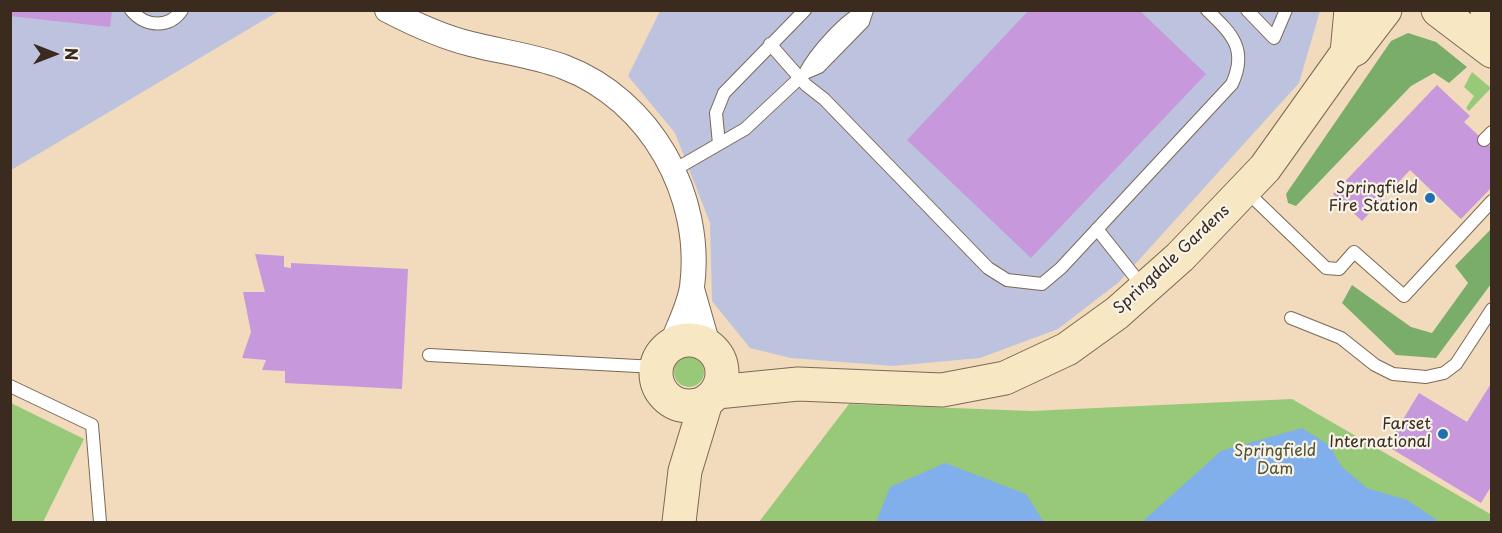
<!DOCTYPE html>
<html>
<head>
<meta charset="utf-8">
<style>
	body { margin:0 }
	#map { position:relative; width:1502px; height:533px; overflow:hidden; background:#f1dbbc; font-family:"Playpen Sans",sans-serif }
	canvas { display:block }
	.frame { position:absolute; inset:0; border:12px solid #3b2a1e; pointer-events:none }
	.north { position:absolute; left:24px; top:24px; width:60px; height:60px; -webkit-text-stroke:4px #f7f3e8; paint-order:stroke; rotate:90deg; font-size:16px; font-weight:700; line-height:24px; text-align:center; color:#3b2a1e }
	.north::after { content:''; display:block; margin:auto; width:21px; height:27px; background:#3b2a1e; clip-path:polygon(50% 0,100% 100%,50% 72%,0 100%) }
</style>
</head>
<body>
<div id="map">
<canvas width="1502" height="533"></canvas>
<div class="frame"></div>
<div class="north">N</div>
</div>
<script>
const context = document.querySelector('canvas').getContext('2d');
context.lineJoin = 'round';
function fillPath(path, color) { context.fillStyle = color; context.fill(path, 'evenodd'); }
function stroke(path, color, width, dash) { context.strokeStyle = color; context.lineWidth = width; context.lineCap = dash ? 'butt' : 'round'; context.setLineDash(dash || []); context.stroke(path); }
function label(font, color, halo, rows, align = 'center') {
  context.font = font + ' "Playpen Sans",sans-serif'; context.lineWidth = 4.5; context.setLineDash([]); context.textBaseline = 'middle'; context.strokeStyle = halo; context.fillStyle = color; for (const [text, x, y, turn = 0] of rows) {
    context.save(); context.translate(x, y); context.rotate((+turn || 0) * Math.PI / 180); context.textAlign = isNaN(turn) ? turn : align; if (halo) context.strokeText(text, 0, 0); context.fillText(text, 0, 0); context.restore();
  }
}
fillPath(new Path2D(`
	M10,11H279L13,169L10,168Z
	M660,11H1320L1299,83L1119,282L1058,329L980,358L893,366L791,358L750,348L712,301L710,223L675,133L628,76Z`), '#bdc3de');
fillPath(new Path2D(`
	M1472,72L1491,88L1469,111L1466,108L1474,96L1464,87Z
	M674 372a15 15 0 1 1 30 0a15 15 0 1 1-30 0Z
	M1292,399L1492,515L1491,522H759L849,404L1031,411Z
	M11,403L84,439L43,522H11Z`), '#98c979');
fillPath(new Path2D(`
	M1408,33L1436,42L1467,67L1449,83L1434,73L1411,86L1296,206L1288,203L1286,194L1391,41Z
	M1491,229V284L1436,358L1396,355L1342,303L1352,285L1411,327L1432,333L1468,283L1455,266Z`), '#7aad69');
fillPath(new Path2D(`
	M1302,428L1329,445L1342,467L1367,488L1407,500L1440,522H1142L1221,451Z
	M945,463L1026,494L1044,522H876L890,487Z`), '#80afeb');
fillPath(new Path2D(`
	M10,10H112L110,27L10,16Z
	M1029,10H1139L1206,74L1031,258L907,140Z
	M1437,85L1470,116L1464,122L1492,148V187L1461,219L1410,170L1362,221L1333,194Z
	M255,254L284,256V267L291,268V263L408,269L402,389L285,383V371L262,370L266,360L242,358L251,332L243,292H265Z
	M1492,382V485L1481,503L1387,446L1419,393L1467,422Z`), '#c798db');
const lane = new Path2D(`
	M131,10C145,27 169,29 182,10
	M1247,10L1274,38L1286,10
	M770,44L806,85L824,99L988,268L1007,280L1042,284L1061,268L1232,84C1248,49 1232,34 1207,10
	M805,73C815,53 846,18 866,10
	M1484,140L1492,132
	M719,144L716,113L724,93L805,10
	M674,170L745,129L805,73L819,67L863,22L867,10
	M1245,190L1326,268L1339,269L1354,252L1404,296L1492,201
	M1097,229L1143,287
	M1291,318L1341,338L1375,365L1393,374L1426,377L1444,373L1456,364L1492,309
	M429,355L656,367
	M10,386L92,425L100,522`);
const street = new Path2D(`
	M387,10C414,24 442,37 471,44C502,52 535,56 564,67C651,100 704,196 692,287C689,306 679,325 672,343
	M692,289L708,345`);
const secondary = new Path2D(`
	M1438,10L1492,51
	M1487,10L1492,15
	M1347,53L1355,49L1385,10
	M656 373a33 33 0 1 1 66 0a33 33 0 1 1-66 0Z
	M717,392L798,384L942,390L1005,378L1067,349L1117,313L1180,257L1265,168L1347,53L1351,10
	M679,522L685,471L706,402`);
stroke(lane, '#7b6855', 14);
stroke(street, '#7b6855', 26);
stroke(secondary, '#7b6855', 35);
stroke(lane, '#fff', 12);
stroke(street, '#fff', 24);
stroke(secondary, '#f8e7c3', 33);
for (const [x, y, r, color] of [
	[1430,198,6,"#1f6fb2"],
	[1443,434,6,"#1f6fb2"]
]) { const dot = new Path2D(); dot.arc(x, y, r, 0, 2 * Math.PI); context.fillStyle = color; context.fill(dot); stroke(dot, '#f7f3e8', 2); }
label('16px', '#3b2a1e', '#f7f3e8', [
	["Springfield",1418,189],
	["Fire Station",1418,207],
	["Farset",1431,425],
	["International",1431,443]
], 'right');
label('16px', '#3b2a1e', '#f7f3e8', [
	["Springdale Gardens",1172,260,-43]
]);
label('16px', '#525235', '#f7f3e8', [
	["Springfield",1275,452],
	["Dam",1275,470]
]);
</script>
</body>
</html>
